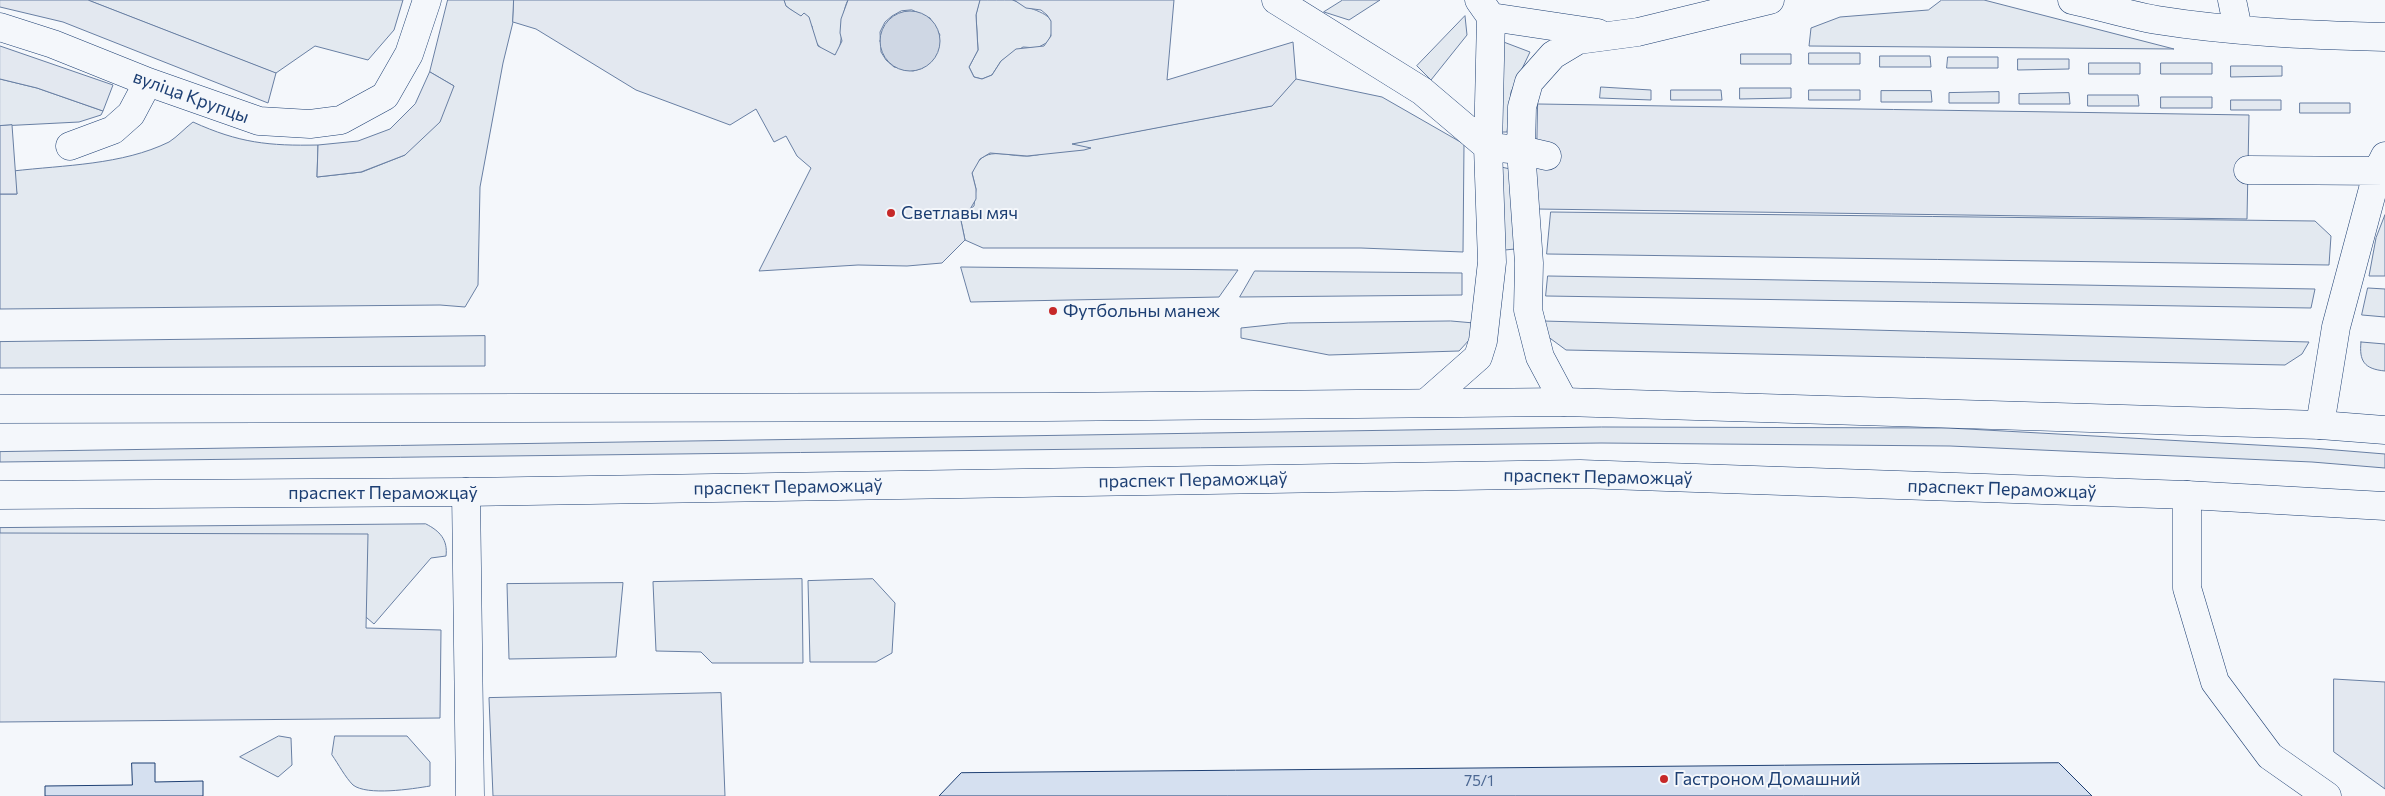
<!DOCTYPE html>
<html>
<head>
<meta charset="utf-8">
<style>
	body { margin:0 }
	canvas { display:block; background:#f4f7fb }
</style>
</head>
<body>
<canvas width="2385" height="796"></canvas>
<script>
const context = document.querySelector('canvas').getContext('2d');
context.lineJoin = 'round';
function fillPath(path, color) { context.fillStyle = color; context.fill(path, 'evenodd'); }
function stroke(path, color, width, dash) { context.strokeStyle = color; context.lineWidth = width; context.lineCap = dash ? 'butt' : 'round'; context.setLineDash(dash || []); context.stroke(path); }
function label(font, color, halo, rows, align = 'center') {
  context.font = font + ' Commissioner,sans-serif'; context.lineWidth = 4; context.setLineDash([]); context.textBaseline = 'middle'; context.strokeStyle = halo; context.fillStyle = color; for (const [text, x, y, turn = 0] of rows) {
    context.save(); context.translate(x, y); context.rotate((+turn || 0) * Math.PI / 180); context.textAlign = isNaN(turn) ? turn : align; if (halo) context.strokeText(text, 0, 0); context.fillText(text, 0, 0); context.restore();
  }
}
const green = new Path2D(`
	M88,0H403L394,30L368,60L315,46L276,73Z
	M448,0H514L513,22L503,63L480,187L478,285L465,307L440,305L0,309V194H17L13,171C65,165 122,165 169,142C177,137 185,128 193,122C239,143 269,146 318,145L317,177L362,172L405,155L454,86L430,72Z
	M784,0H848C839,17 845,47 835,55C820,52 812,40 812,26L786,6Z
	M980,0C990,0 1003,0 1012,0C1018,1 1024,6 1030,8C1049,15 1059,20 1048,42L1037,48L1023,47L1001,61L992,75L982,79L974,77L969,67L978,50L976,15Z
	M1343,0H1380L1349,20L1324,12Z
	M1942,0H1984L2174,49L1809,46L1811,28L1840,17L1928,10Z
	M1465,16L1467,35L1431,80L1417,66Z
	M1501,41L1530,52L1511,92L1507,132H1498Z
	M1809,53H1860V64H1809Z
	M1741,54H1791V64H1741Z
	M1880,56H1930L1931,67H1880Z
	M1948,57H1998V68H1947Z
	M2018,59H2069V69L2018,70Z
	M2089,63H2140V74H2089Z
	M2161,63H2212V74H2161Z
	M2231,66H2282V76L2231,77Z
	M0,79L37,88L103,111L101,115L79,122L0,126Z
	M1296,79L1382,97L1464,144L1463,252L1361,248H983L965,240L960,216L974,206L976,189L972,173C983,143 1004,157 1029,156C1044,155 1057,149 1070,144L1271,106Z
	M1601,87L1651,90V100L1600,98Z
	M1740,88H1791V98L1740,99Z
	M1671,90H1721L1722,100H1671Z
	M1809,90H1860V100H1809Z
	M1931,91L1932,102H1881V91Z
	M1999,92V103H1949V93Z
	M2069,93L2070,104H2019V94Z
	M2088,95H2138L2139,106H2088Z
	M2161,97H2212V108H2161Z
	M2231,100H2281V110H2231Z
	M2300,103H2350V113H2300Z
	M1501,167L1515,170V249L1505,250Z
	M1551,212L2315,221L2331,236L2329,265L1547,254Z
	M2385,215V276H2369L2376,238Z
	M961,267L1238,270L1219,297L971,302Z
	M1255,271L1462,273V295L1240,297Z
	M1548,276L2315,289L2311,308L1546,296Z
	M2368,288L2385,289V317L2362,315Z
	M1451,321L1474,323L1471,338L1459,351L1329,355L1241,338V328L1288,323Z
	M1543,321L2309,342L2302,354L2285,365L1566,350L1547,336Z
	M485,336V366L0,368V342Z
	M2361,342L2385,344V371C2364,369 2359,361 2361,342Z
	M1602,427L1949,428L2311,448L2385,454V468L2312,462L1950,446L1601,443L0,462V452Z
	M426,524C440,531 448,540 446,556L431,558L374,624L352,605L0,538V528Z
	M802,579L803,663H712L701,652L656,651L653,582Z
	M873,579L895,603L892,653L876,662H810L808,581Z
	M623,583L616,657L509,659L507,584Z
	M279,736L291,738L292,765L278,777L240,757Z
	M335,736H407L430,762V786C412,789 367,796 353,785C345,777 339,765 332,755Z`);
fillPath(green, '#e3e9f0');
stroke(green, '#687fa3', 1);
const parking = new Path2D(`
	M0,0H88L276,73L268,103L63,22L0,7Z
	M514,0H784L786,6L790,9L801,16L804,13L809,17L818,46L835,55L842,41L840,33L841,19L848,0H980L976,15L978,50L969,67L974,77L982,79L992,75L1001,61L1016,49L1044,46L1051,36V21L1047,15L1041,10L1026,8L1014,0H1174L1167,80L1293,42L1296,79L1272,106L1072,144L1091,148L1084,150L1027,156L990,153L980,159L972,173L976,189V199L969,211L960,216L965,240L942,263L907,266L858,265L759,271L811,168L797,156L786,136L774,142L756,109L730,125L636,90L536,29L513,22ZM912,10L930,18L940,35L923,68L913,71L894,67L886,60L881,52L880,32L885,22L892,16L901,11Z
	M0,46L113,85L103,111L37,88L0,79Z
	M430,72L454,86L440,122L405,155L361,172L317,177L318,145L358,141L390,129L415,104Z
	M1538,104L2249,115L2247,219L1536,209Z
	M12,125L17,194H0V126Z
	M0,533L368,534L366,628L441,630L440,718L0,722Z
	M2334,679L2385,682V789L2334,752Z
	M721,693L725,796H493L489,698Z`);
fillPath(parking, '#e3e8f0');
stroke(parking, '#687fa3', 1);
const water = new Path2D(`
	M880 41a30 30 0 1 1 60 0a30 30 0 1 1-60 0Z`);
fillPath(water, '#cfd7e4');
stroke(water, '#687fa3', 1);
const building = new Path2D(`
	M132,763H155V782L203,781V796H45V786L132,785Z
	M2059,763L2092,796H939L961,773Z`);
fillPath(building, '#d5e0f0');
stroke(building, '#1d3f73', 1);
const minor = new Path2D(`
	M1276,0L1422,91L1488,147L1521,150L1547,156
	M2072,0C2100,6 2128,15 2157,20C2232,32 2309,35 2385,37
	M2232,0L2238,29
	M1491,17L1598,33
	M0,27L53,44L148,82L259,121L310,124L341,120L385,96L409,54L427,0
	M70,146L113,130L131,114L148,82
	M2248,170L2385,171
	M1427,402L1478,357L1483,341L1492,262L1488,147L1491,17L1479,0
	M1564,402L1540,357L1528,310L1529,263L1521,150L1522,107L1529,82L1553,55L1578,40L1638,32L1770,0
	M2320,425L2336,327L2378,170L2385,156
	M466,492L470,796
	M2187,495V588L2215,682L2270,756L2327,796`);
const major = new Path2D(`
	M0,409L1046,407L1564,402L2320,425L2385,430
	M0,495L466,492L1580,474L2187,495L2385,506`);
stroke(minor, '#1d3f73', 29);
stroke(major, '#1d3f73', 29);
stroke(minor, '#f4f7fb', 28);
stroke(major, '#f4f7fb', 28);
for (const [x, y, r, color] of [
	[891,213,5,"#c62828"],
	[1053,311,5,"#c62828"],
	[1664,779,5,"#c62828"]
]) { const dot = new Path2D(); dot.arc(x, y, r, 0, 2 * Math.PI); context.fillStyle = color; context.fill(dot); stroke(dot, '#f4f7fb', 2); }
label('15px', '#4b6792', null, [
	["75/1",1479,781]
]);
label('18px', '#1d3f73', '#f4f7fb', [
	["вуліца Крупцы",191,97,20],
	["праспект Пераможцаў",1598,477,1],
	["праспект Пераможцаў",1193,480,-1],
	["праспект Пераможцаў",788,487,-1],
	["праспект Пераможцаў",2002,489,2],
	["праспект Пераможцаў",383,493]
]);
label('18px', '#1d3f73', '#f4f7fb', [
	["Светлавы мяч",901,213],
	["Футбольны манеж",1063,311],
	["Гастроном Домашний",1674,779]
], 'left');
</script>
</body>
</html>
